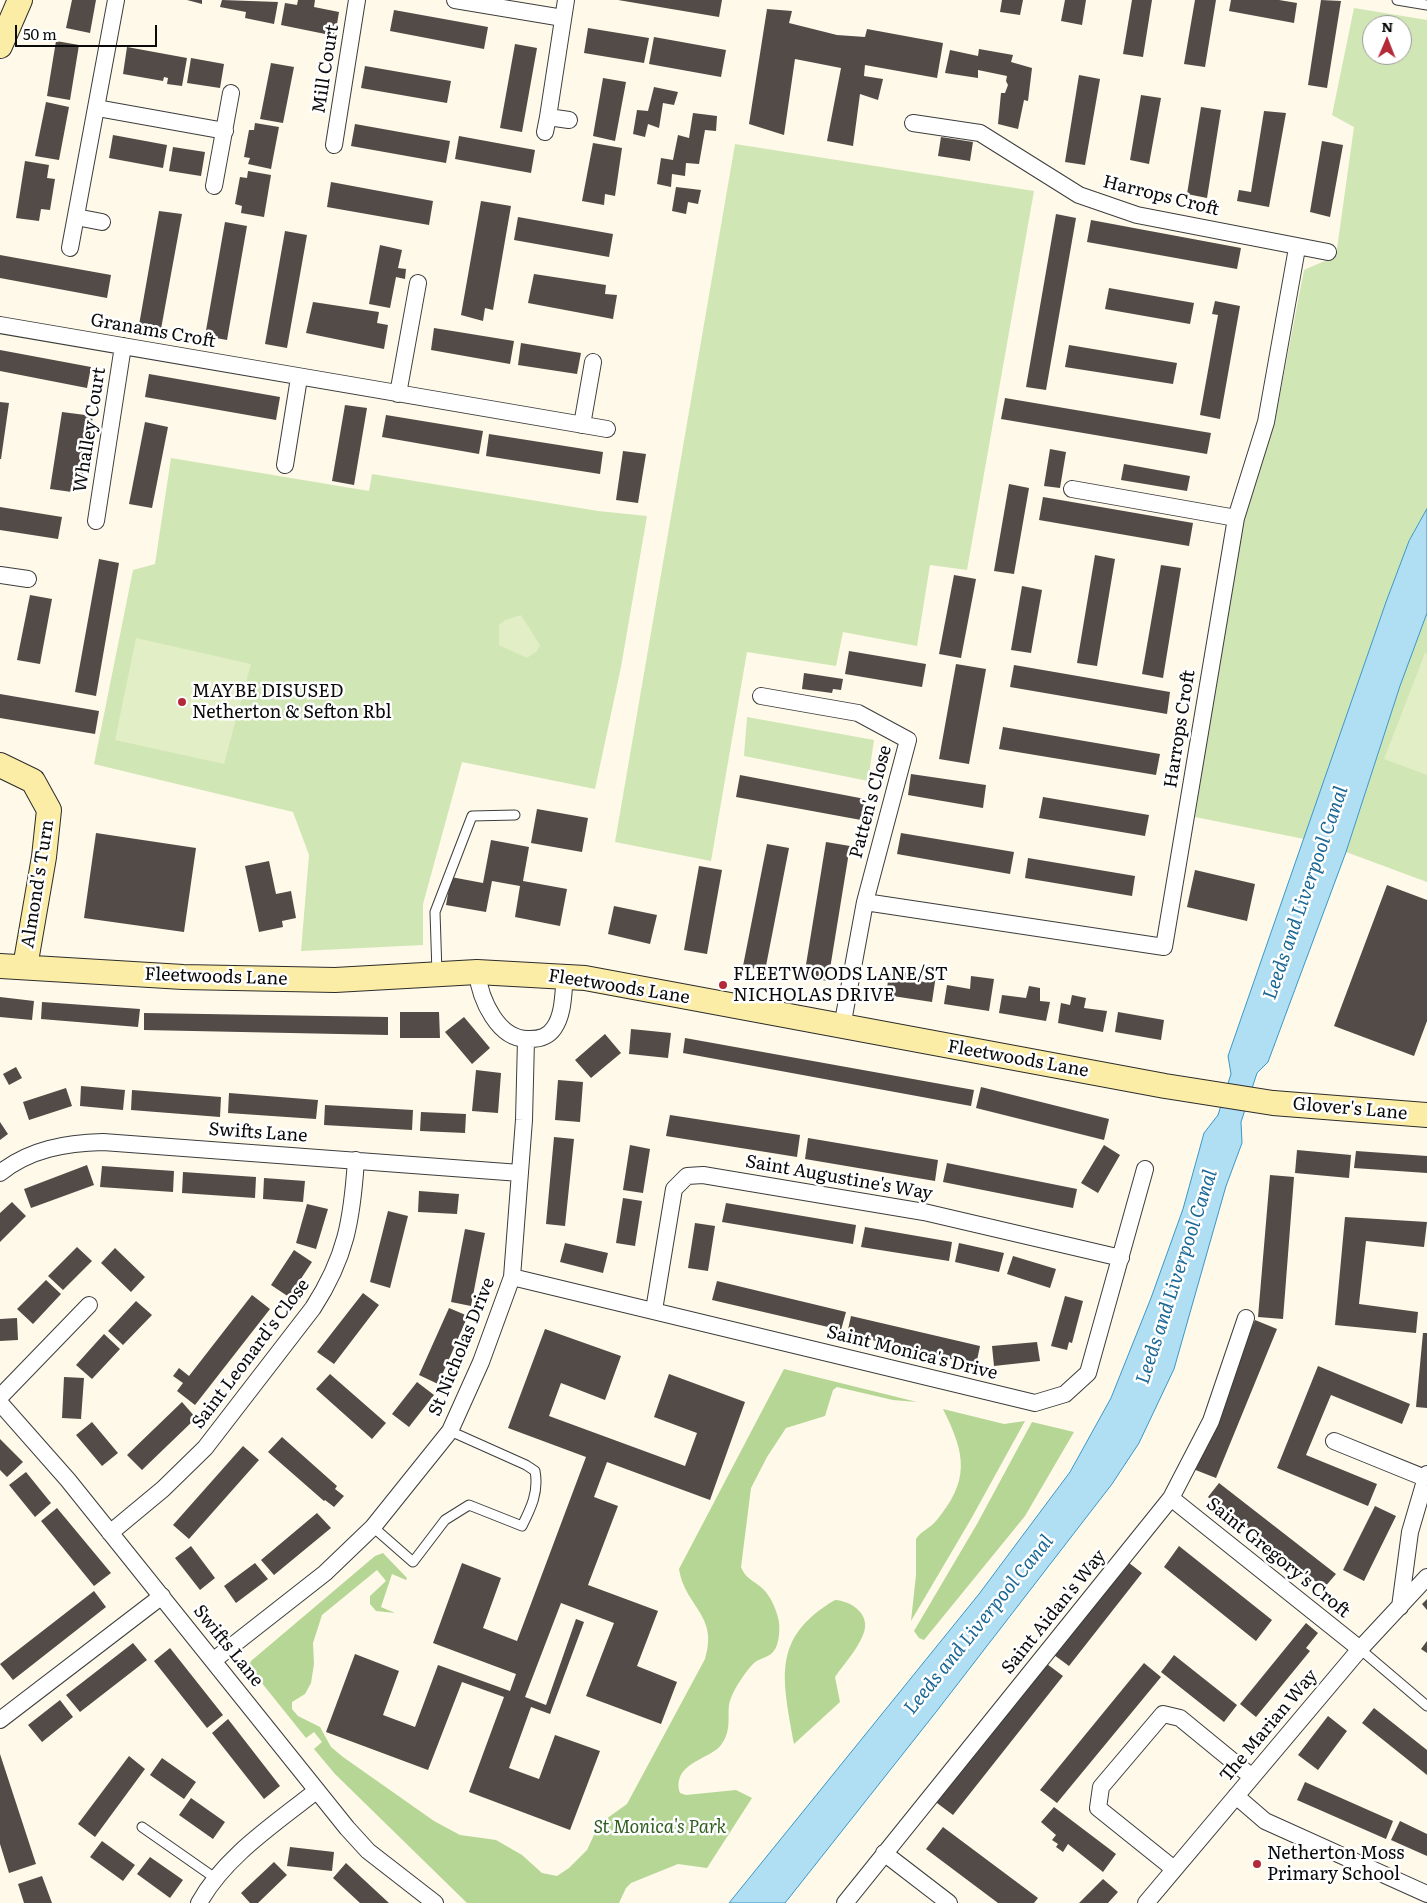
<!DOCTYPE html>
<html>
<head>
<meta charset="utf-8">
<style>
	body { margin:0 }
	#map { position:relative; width:1427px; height:1903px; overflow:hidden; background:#fef9e8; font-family:Literata,serif }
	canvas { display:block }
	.north { position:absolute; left:1362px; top:15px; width:50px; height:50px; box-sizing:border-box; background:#fff; border:1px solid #9d9d9d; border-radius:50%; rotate:1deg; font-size:14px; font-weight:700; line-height:20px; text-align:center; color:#0a0a0a }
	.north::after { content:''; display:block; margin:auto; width:18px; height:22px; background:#b32938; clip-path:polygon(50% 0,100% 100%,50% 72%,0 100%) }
	.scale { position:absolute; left:15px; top:25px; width:142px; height:22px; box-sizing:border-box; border:2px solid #0a0a0a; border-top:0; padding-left:6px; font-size:15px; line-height:18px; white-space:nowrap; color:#0a0a0a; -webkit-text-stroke:4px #fff; paint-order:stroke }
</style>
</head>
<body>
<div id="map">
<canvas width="1427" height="1903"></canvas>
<div class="north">N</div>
<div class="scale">50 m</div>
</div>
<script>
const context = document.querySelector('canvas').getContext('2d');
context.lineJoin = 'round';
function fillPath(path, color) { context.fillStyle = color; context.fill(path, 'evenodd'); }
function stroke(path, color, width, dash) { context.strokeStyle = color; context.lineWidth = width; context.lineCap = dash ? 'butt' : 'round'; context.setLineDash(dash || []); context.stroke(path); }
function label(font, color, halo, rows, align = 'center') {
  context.font = font + ' Literata,serif'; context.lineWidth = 5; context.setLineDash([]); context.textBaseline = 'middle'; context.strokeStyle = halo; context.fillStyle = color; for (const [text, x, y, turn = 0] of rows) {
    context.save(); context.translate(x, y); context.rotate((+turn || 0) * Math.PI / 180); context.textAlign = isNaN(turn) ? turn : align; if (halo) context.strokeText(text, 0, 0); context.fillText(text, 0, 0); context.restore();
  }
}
fillPath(new Path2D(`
	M1354,8L1427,20V509L1409,541L1386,602L1304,839L1195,817L1242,517L1274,425L1304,270L1336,256L1354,127L1332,115ZM1372,25H1402V55H1372Z
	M735,144L1034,191L967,570L930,565L917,646L843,632L836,666L747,652L711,861L615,842Z
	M171,458L369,491L372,474L598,511L647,516L621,667L595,789L462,762L423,904V945L301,951L309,855L293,812L94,764L133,570L155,564Z
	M1427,613V882L1346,852L1400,686Z
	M747,717L874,740L868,781L744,756Z`), '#d1e6b5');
fillPath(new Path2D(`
	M784,1369L917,1402L893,1400L837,1387L833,1390L825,1416L786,1428L767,1457L751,1488L741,1567C745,1578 754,1581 762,1588C771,1596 777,1611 779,1622C780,1632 779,1648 771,1654C766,1658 758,1659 754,1663C746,1671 735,1687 731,1698C725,1711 734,1728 721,1745C711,1759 671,1763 680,1793L686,1795L736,1790L752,1798L707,1868L678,1864L631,1883L626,1888L619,1903H467L335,1774L314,1749L322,1742L314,1732L306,1738L249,1667L251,1661L375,1556L383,1553L407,1578L406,1580L392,1574L381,1607L395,1613L376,1611L370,1604V1596L386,1581L377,1570L322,1615L313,1643L314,1664L311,1683L305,1694L292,1702V1709L298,1716L320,1727L331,1747L343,1757L434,1821L460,1835L496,1840L522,1855L542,1873L557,1876L569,1868L587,1850L599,1824L627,1804L705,1659C719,1615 685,1607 679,1569Z
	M943,1409L1004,1424L1025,1421L971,1519L911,1621L916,1575V1539C921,1531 930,1528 936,1521C970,1480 966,1455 943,1409Z
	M1032,1422L1074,1432L1025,1516L924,1640L919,1638L914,1631L977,1524Z
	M835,1600C852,1601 872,1615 863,1635C857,1650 844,1664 835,1677L840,1702L794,1744C783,1680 770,1638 835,1600Z`), '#b6d695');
fillPath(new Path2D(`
	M521,615L540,645L537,651L527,658L499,645V625L505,620Z
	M136,638L251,664L224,764L115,740Z
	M1425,653L1427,654V775L1384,759Z`), '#e2eec6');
const water = new Path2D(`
	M1427,509V613L1400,686L1346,852L1268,1062L1257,1073L1241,1122L1242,1143L1226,1186L1174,1369L1139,1443L1112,1484L936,1712L785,1903H729L979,1594L1070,1472L1111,1398L1151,1298L1183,1209L1204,1133L1218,1115L1231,1074L1228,1056L1386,602L1409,541Z`);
fillPath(water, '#b0def3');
stroke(water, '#3a97c7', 1);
fillPath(new Path2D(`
	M72,0H96L90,33L66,28Z
	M187,0H202V4Z
	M222,0L278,2L274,24L245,18L246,12L220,7Z
	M298,0H315L314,7L339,12L335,36L281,25L285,3L297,5Z
	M618,0H722L719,17Z
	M1002,0H1023L1020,15L1000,12Z
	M1065,0H1086L1082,25L1061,21Z
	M1132,0H1152L1143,57L1123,54Z
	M1195,0H1216L1205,67L1184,64Z
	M1231,0H1279L1297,3L1294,23L1229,11Z
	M1321,0L1341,1L1327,88L1308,85Z
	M767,9L792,11L789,23L837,35L865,37L867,29L943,43L937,78L865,65L864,76L883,79L878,100L860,94L853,146L827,141L841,68L795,59L784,135L749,124Z
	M394,10L488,27L484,49L390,31Z
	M588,28L649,38L644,63L584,53Z
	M654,37L726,50L721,77L649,64Z
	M56,41L79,45L70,100L47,96Z
	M515,44L537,48L522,132L500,128Z
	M127,47L187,58L182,86L167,84L168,78L164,77L163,81L123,74Z
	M979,49L1013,55L1011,62L1032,68L1028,101L1024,100L1018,129L998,124L1001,93H1005L1008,85L1006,81L1007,76L978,70V78L945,73L950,50L978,56Z
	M191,58L224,64L220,88L187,83Z
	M271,63L294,67L283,123L260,119Z
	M365,66L451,81L447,103L361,88Z
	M1079,75L1100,79L1085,165L1065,162Z
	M603,78L626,82L615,141L593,136Z
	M654,87L678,92L674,105L663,103L659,128L648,124L645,137L633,134L637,110L648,111Z
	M1141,95L1161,98L1149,164L1130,160Z
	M46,102L69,107L59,160L35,156Z
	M1201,107L1221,110L1207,198L1187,194Z
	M1264,111L1286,113L1269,207L1237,201L1239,190L1251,192Z
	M693,113L717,116L716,131L705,130L699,164L686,163L685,176L672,174L671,187L657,184L661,158L673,160L678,135L689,138Z
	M255,123L279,127L271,169L248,164L250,158L244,157L249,130H254Z
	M355,124L450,141L446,163L351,146Z
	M113,135L167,145L163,168L109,158Z
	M459,136L535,150L531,173L455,159Z
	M941,137L973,142L970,161L938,156Z
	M1322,141L1343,145L1330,217L1310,212Z
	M593,143L622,148L615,196L605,194L604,205L582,201Z
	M173,147L205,152L201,176L169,171Z
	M25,161L49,165L47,178L55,179L50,210L41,209L39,221L16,218Z
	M248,171L271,175L264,217L241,213L242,206L235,204L240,177L247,178Z
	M331,182L433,201L429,225L327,207Z
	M676,187L701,190L698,204L688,202L686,214L672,211Z
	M481,201L511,206L493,310L485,308L483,321L461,315Z
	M159,211L182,214L161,329L139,325Z
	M1056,214L1076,218L1046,390L1026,387Z
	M518,217L613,234L609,257L514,240Z
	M1091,220L1241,248L1237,269L1087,242Z
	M225,222L247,226L227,340L205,336Z
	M285,231L307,235L287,348L265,344Z
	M380,245L402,250L398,268L406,269L405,279L396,277L390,308L369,304Z
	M0,255L111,275L107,298L0,278Z
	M534,274L606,285L605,294L617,295L613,319L528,303Z
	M1109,288L1194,303L1190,324L1105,309Z
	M1215,301L1240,306L1220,419L1200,415L1218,315L1212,314Z
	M313,302L379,312L377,323L388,325L384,349L306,333Z
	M434,328L514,341L510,364L431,350Z
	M521,343L581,353L577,374L518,365Z
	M1069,345L1177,363L1173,384L1065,367Z
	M0,350L91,367L87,388L0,371Z
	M149,374L280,397L276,420L145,397Z
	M1005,398L1211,433L1207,454L1001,419Z
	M0,402L9,403L1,459H0Z
	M345,405L367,408L354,485L332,481Z
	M62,412L93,416L81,486L74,483L72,492L50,489Z
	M386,415L483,431L479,454L382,437Z
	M145,422L168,427L152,508L129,504Z
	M489,434L603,452L600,474L486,456Z
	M1050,449L1066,452L1060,488L1044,486Z
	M623,451L646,454L638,503L616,500Z
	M1124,464L1190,476L1187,491L1121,480Z
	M1009,484L1029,488L1014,574L994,571Z
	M1043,497L1193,523L1189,546L1039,520Z
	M0,507L62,517L58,539L0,530Z
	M1095,555L1115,559L1097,666L1077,663Z
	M99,559L119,563L96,696L75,692Z
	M1161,565L1181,568L1163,678L1142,674Z
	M954,575L976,579L961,658L939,654Z
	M1022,586L1042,590L1031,653L1011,650Z
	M30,595L52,599L40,664L17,660Z
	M849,651L926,664L922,687L845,674Z
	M956,664L986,669L969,764L939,759Z
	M1014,665L1170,692L1167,714L1010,687Z
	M804,673L843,679L841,690L833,689L832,693L802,689Z
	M0,694L99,711L95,734L0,718Z
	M1003,727L1160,754L1156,775L999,749Z
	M911,774L986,785L983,808L908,795Z
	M740,775L865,799L861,820L736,797Z
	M1043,797L1149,815L1145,836L1039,818Z
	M537,809L588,818L582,852L531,843Z
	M96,833L196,848L184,932L84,918Z
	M901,833L1014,852L1010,874L897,854Z
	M491,840L529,847L523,881L567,889L560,926L515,917L520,886L492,881L486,912L446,905L451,877L483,883Z
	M826,842L850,846L828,981L804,977Z
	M767,844L789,848L765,971L743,966Z
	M1028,858L1135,876L1132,896L1025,878Z
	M269,861L276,894L291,891L296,918L282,921L283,927L259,932L245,866Z
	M699,866L722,870L707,954L684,950Z
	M1195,870L1255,884L1247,921L1187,907Z
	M1387,885L1427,900V1021L1414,1056L1334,1026Z
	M614,906L657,915L650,944L608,934Z
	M900,972L910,973L908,977L924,982L926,973L936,975L932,1002L886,995L889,974L899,977Z
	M971,976L994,979L989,1011L944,1004L947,985L970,989Z
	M1029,986L1040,988V1001L1050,1002L1046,1021L999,1013L1002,995L1026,998Z
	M1072,995L1086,998L1084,1008L1107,1011L1103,1032L1058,1023L1061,1003L1070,1005Z
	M0,997L34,1001L32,1020L0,1017Z
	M42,1002L140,1009L138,1027L41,1019Z
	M400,1012H439L440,1038H400Z
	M1118,1012L1164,1020L1161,1040L1115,1032Z
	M144,1013L388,1017V1035L144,1030Z
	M464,1017L490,1048L472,1064L445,1032Z
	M631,1029L671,1033L668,1058L629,1054Z
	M605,1034L621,1053L591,1078L575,1060Z
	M685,1038L974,1090L971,1106L683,1053Z
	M16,1067L22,1078L9,1085L3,1074Z
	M476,1070L501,1073L498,1113L472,1111Z
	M558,1080L583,1082L580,1122L555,1120Z
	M81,1086L125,1090L123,1110L80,1106Z
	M981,1087L1109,1119L1104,1140L976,1108Z
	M66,1088L72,1106L29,1120L23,1102Z
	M132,1090L221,1097L220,1117L131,1110Z
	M229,1093L318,1100L316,1119L228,1113Z
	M325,1105L413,1110L412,1130L324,1125Z
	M421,1112L466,1114L465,1133L420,1131Z
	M670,1115L800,1135L797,1157L666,1136Z
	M0,1122L8,1134L0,1140Z
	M554,1137L574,1139L565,1226L546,1224Z
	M808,1138L938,1160L935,1181L805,1159Z
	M630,1145L650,1149L643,1193L623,1190Z
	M1104,1145L1120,1155L1098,1193L1081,1183Z
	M1297,1150L1351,1155L1349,1178L1295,1173Z
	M1356,1151L1427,1156V1173L1354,1168Z
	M947,1163L1077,1189L1073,1208L943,1182Z
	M87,1165L94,1185L31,1208L24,1189Z
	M102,1166L174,1171L173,1192L100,1187Z
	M183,1172L256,1177L255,1198L182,1193Z
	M1270,1175L1294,1177L1283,1319L1258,1317Z
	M264,1178L305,1181L303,1202L263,1199Z
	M419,1191L459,1194L457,1214L418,1212Z
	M623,1198L642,1201L635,1246L616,1243Z
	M12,1202L26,1216L0,1242V1213Z
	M726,1203L856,1225L853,1244L722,1222Z
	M307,1204L328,1209L316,1249L296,1243Z
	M388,1211L408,1216L390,1288L370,1282Z
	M1345,1217L1427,1222L1424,1247L1366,1241L1359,1304L1418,1312L1416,1333L1335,1325Z
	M695,1223L715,1226L708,1271L688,1268Z
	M865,1227L952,1242L949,1261L861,1247Z
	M465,1229L485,1233L471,1306L451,1302Z
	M565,1243L608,1253L603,1273L560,1262Z
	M959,1243L1004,1253L999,1272L955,1262Z
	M77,1247L92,1261L63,1290L48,1276Z
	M115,1248L145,1277L131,1292L101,1263Z
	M294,1250L312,1262L289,1297L271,1285Z
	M1013,1256L1056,1269L1050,1288L1007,1274Z
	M46,1280L61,1294L33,1324L17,1309Z
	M717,1281L846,1312L841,1330L712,1300Z
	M363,1293L379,1305L334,1364L317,1352Z
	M252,1295L270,1309L195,1405L177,1391L183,1383L173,1376L179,1368L189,1376Z
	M1065,1296L1083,1301L1072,1343L1069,1342L1067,1350L1051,1346Z
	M136,1301L152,1315L123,1345L108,1331Z
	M449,1308L468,1316L438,1384L419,1375Z
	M851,1316L980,1346L976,1365L847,1334Z
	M17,1318L18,1340L0,1341V1319Z
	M1255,1320L1277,1329L1216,1478L1193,1469Z
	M545,1329L621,1356L605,1400L561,1383L549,1416L685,1466L697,1433L654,1417L669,1374L745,1402L710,1500L607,1462L594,1497L618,1506L588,1585L658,1611L637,1666L677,1682L661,1724L586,1696L614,1623L561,1603L525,1697L546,1705L576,1619L584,1622L550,1714L531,1707L509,1768L539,1779L555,1735L600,1751L570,1830L469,1792L504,1697L462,1682L428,1770L326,1732L355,1654L399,1671L383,1715L415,1727L438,1665L510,1691L516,1674L433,1643L462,1563L501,1578L483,1628L517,1641L586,1457L508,1428Z
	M1423,1333H1427V1408L1416,1407Z
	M104,1334L120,1349L92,1379L76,1365Z
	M1037,1342L1040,1361L994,1366L992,1346Z
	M1318,1366L1410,1404L1402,1424L1331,1395L1306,1455L1377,1484L1368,1506L1277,1468Z
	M330,1374L386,1423L372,1439L316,1389Z
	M64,1377L84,1378L81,1419L62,1418Z
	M417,1382L434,1395L409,1427L392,1414Z
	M182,1402L196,1418L142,1470L127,1455Z
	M92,1422L118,1453L102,1466L76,1435Z
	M282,1437L337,1486L335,1489L344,1496L334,1507L325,1500L324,1501L268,1452Z
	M0,1439L23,1462L7,1477L0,1470Z
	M243,1446L259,1460L189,1539L173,1525Z
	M26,1472L51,1503L35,1517L9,1485Z
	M1219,1483L1336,1574L1324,1588L1208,1497Z
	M1375,1506L1396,1516L1364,1581L1343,1570Z
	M57,1508L111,1573L94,1586L41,1521Z
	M317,1513L331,1528L274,1575L261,1560Z
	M191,1546L215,1578L200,1590L175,1558Z
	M1179,1546L1272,1620L1256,1641L1164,1567Z
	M1124,1559L1142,1573L1069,1666L1050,1652Z
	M255,1563L268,1579L236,1603L224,1586Z
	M94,1591L106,1607L13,1680L0,1664Z
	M1427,1599V1610L1422,1604Z
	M1306,1623L1318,1633L1306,1648L1310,1651L1256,1717L1240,1704Z
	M1427,1641V1653L1421,1649Z
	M133,1643L147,1660L80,1712L66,1695Z
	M170,1648L223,1715L207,1728L154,1661Z
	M1174,1655L1237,1705L1224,1722L1161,1672Z
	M1043,1661L1063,1676L953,1815L933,1800Z
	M1144,1663L1161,1677L1057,1803L1040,1790Z
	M60,1700L73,1717L42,1742L28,1725Z
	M1374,1708L1427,1750V1775L1362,1723Z
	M1328,1716L1347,1731L1318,1770L1298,1755Z
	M228,1719L280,1786L264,1799L212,1733Z
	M0,1754L36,1864L9,1873L0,1844Z
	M129,1756L145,1769L95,1837L78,1824Z
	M162,1758L196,1782L184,1799L150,1775Z
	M1305,1782L1393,1821L1386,1839L1297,1800Z
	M191,1798L225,1822L213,1839L179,1815Z
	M1054,1807L1116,1854L1103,1872L1068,1844L1063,1852L1056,1847L1058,1844L1052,1840L1056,1835L1041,1822Z
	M1400,1821L1427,1834V1856L1391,1840Z
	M943,1827L1038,1898L1034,1903H998L926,1849Z
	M102,1841L135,1865L123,1881L90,1857Z
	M290,1847L334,1852L332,1871L287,1866Z
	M150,1857L183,1880L170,1898L137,1874Z
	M274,1862L287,1875L258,1903H250L241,1893Z
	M346,1863L362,1878L389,1903H360L333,1878Z
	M42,1876L52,1903H24L18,1884Z
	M1103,1879L1118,1892L1108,1903H1079Z`), '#524b47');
const lane = new Path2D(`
	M1397,0L1427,5
	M437,973L435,912L472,816L515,815
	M373,1527L413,1562L445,1520L469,1505L522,1526C531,1508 539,1492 535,1471L526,1465L450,1431
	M1360,1649L1427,1706
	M142,1827L215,1878`);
const street = new Path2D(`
	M455,0L563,18
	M97,108L225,131
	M548,117L566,0
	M913,123L980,133L1079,195L1137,215L1328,252
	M545,132L548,117L569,120
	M334,145L357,0
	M214,186L231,93
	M76,217L102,222
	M70,248L116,0
	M0,325L607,429
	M398,394L418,283
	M582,425L593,362
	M285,465L299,378
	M1072,489L1236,518
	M96,521L123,346
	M0,575L28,579
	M761,696L858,713L908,740L865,902L842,1027
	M865,902L1164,947L1236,518L1266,422L1297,248
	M477,972C480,999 498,1041 530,1039C540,1039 548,1037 554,1028C564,1014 563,992 565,976
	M0,1173C30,1149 66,1143 103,1142L520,1173
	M512,1277L1035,1403L1065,1394L1088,1373L1145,1169
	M654,1310L674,1189L687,1176L703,1175L924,1212L1121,1258
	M0,1397L89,1305
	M0,1403L68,1480L347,1828L368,1851L435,1903
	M1334,1441L1425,1478
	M1171,1498L1360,1649
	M110,1533L163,1489L205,1448L313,1308C346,1257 352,1220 356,1160
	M1400,1607L1410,1532L1427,1474
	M214,1660L325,1573L373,1527L450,1431L481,1362L512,1277L524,1120L526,1040
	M0,1720L162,1596
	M1236,1796L1265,1821L1427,1894
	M884,1853L949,1903
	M1174,1869L1098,1808L1101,1787L1163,1714L1180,1718L1252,1777
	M199,1903C225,1856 275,1824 316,1791
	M845,1903L1171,1498L1211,1421L1246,1318
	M1146,1903L1360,1649L1427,1577`);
const secondary = new Path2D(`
	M0,46L20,0
	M0,765L33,781L49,810L44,857L25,967
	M0,966L183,977L335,980L477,972L585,978L1165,1086L1273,1103L1427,1115`);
stroke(lane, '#3d3d3d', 11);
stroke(street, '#3d3d3d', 18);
stroke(secondary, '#2c2c2c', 26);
stroke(lane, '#fff', 9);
stroke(street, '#fff', 16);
stroke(secondary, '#fceda6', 24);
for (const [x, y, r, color] of [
	[182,702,5,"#b32938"],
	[723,985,5,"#b32938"],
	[1257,1864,5,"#b32938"]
]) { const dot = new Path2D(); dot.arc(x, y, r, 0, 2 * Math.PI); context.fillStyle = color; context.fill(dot); stroke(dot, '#fff', 2); }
label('18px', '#0a0a0a', '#fff', [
	["Mill Court",326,69,-81],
	["Harrops Croft",1161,196,14],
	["Granams Croft",153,331,10],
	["Whalley Court",90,430,-81],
	["Harrops Croft",1180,729,-81],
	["Patten's Close",871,802,-75],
	["Almond's Turn",38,884,-81],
	["Fleetwoods Lane",216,977,2],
	["Fleetwoods Lane",619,987,9],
	["Fleetwoods Lane",1018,1059,10],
	["Glover's Lane",1350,1109,5],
	["Swifts Lane",258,1133,4],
	["Saint Augustine's Way",839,1178,10],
	["St Nicholas Drive",462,1347,-68],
	["Saint Monica's Drive",912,1353,14],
	["Saint Leonard's Close",251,1354,-53],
	["Saint Gregory's Croft",1278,1558,39],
	["Saint Aidan's Way",1054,1612,-51],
	["Swifts Lane",228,1646,51],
	["The Marian Way",1269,1726,-50]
]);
label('18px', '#0a0a0a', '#fff', [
	["MAYBE DISUSED",192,692],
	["Netherton & Sefton Rbl",192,713],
	["FLEETWOODS LANE/ST",733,975],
	["NICHOLAS DRIVE",733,996],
	["Netherton Moss",1267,1854],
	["Primary School",1267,1875]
], 'left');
label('italic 18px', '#2f5e1f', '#fff', [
	["St Monica's Park",660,1828]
]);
label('italic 19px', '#1a6795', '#fff', [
	["Leeds and Liverpool Canal",1306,893,-71],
	["Leeds and Liverpool Canal",1177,1277,-72],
	["Leeds and Liverpool Canal",979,1625,-51]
]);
</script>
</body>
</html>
